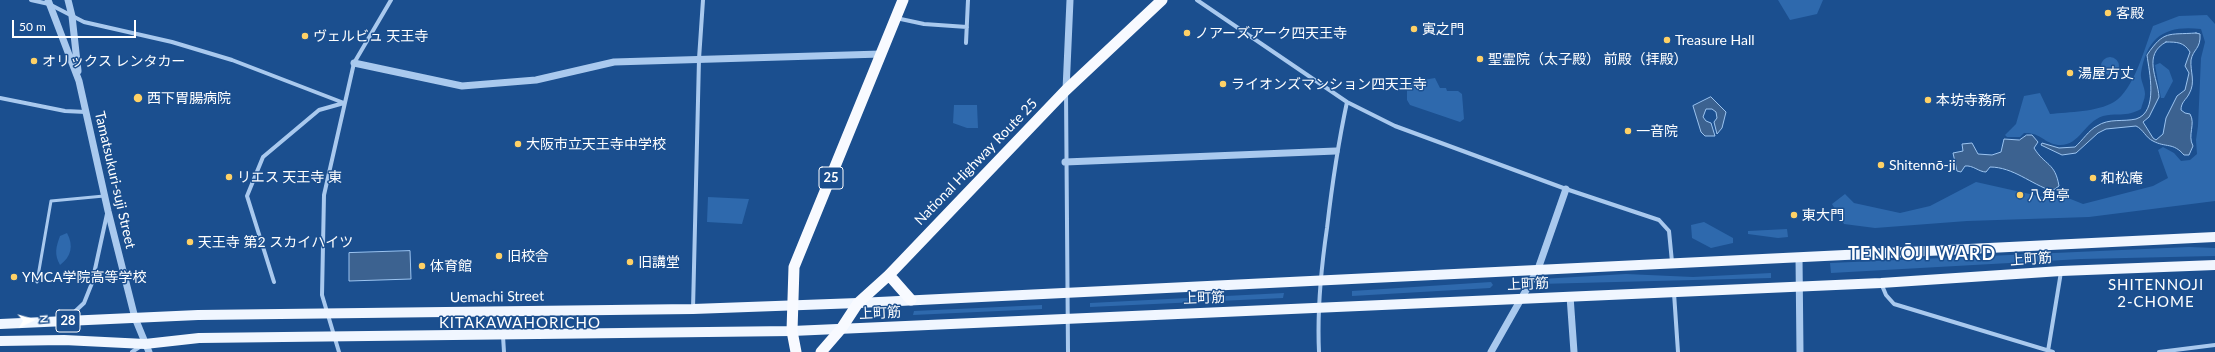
<!DOCTYPE html>
<html>
<head>
<meta charset="utf-8">
<style>
	body { margin:0 }
	#map { position:relative; width:2215px; height:352px; overflow:hidden; background:#1b4f8f; font-family:Lato,sans-serif }
	canvas { display:block }
	.north { position:absolute; left:12px; top:300px; width:40px; height:40px; -webkit-text-stroke:3px #1b4f8f; paint-order:stroke; rotate:85deg; font-size:11px; font-weight:700; line-height:16px; text-align:center; color:#fff }
	.north::after { content:''; display:block; margin:auto; width:14px; height:18px; background:#fff; clip-path:polygon(50% 0,100% 100%,50% 72%,0 100%) }
	.scale { position:absolute; left:12px; top:20px; width:124px; height:18px; box-sizing:border-box; border:2px solid #fff; border-top:0; padding-left:5px; font-size:12px; line-height:14px; white-space:nowrap; color:#fff; -webkit-text-stroke:3px #1b4f8f; paint-order:stroke }
</style>
</head>
<body>
<div id="map">
<canvas width="2215" height="352"></canvas>
<div class="north">N</div>
<div class="scale">50 m</div>
</div>
<script>
const context = document.querySelector('canvas').getContext('2d');
context.lineJoin = 'round';
function fillPath(path, color) { context.fillStyle = color; context.fill(path, 'evenodd'); }
function stroke(path, color, width, dash) { context.strokeStyle = color; context.lineWidth = width; context.lineCap = dash ? 'butt' : 'round'; context.setLineDash(dash || []); context.stroke(path); }
function label(font, color, halo, rows, align = 'center') {
  context.font = font + ' Lato,"Noto Sans JP",sans-serif'; context.lineWidth = 3; context.setLineDash([]); context.textBaseline = 'middle'; context.strokeStyle = halo; context.fillStyle = color; for (const [text, x, y, turn = 0] of rows) {
    context.save(); context.translate(x, y); context.rotate((+turn || 0) * Math.PI / 180); context.textAlign = isNaN(turn) ? turn : align; if (halo) context.strokeText(text, 0, 0); context.fillText(text, 0, 0); context.restore();
  }
}
fillPath(new Path2D(`
	M1778,0H1823L1817,14L1790,20Z
	M2207,15L2215,24V201L2089,217L1967,221L1875,228L1844,224L1832,204L1845,194L1854,203L1900,213L1930,206L1976,182L2043,197L2063,196L2083,204L2153,186L2168,178L2158,150L2163,147L2174,153L2181,161L2190,160L2197,154L2196,140L2198,126L2201,58L2205,42L2201,29C2166,25 2147,36 2141,73C2140,80 2145,87 2145,94C2145,99 2142,104 2141,109C2125,118 2117,112 2103,116C2084,122 2079,147 2058,145C2044,143 2040,132 2024,133L2020,137H2007L2005,135L2016,124L2024,96L2040,93L2050,114C2069,112 2097,112 2114,102C2134,90 2145,47 2153,26L2179,16Z
	M2101 66a9 9 0 1 1 18 0a9 9 0 1 1-18 0Z
	M2160,63L2169,70L2173,81L2164,98H2161L2155,65Z
	M1435,78L1440,88H1446L1447,91H1458L1462,94L1464,119L1460,122L1410,105L1407,100V87L1411,82Z
	M954,105H977L978,128H967L953,123Z
	M708,197L749,199L742,224L707,222Z
	M1704,222L1733,238V243L1711,248L1692,238L1691,225Z
	M1787,229L1788,237L1778,238L1748,234V231Z
	M67,233C74,246 71,257 60,265C54,254 56,247 60,236Z
	M2189,247L2215,248V256L2081,259L1831,273L1830,263Z
	M1771,273V278L1539,284L1541,279L1626,274L1693,277Z
	M1491,282L1493,285L1490,288L1352,296V291Z
	M1284,293L1283,298L1090,307V303Z
	M1042,305V309L913,315L914,311Z`), '#2e69ad');
const water = new Path2D(`
	M2196,33L2200,34C2201,49 2193,49 2191,60C2190,72 2196,82 2189,94C2186,100 2181,102 2181,110L2185,113L2190,114C2196,124 2187,135 2193,146L2189,155H2184C2173,142 2166,148 2153,141C2146,138 2143,129 2136,126L2106,129L2098,133L2076,153L2062,155L2041,145L2042,143L2059,148L2075,147C2082,141 2089,130 2097,126C2109,118 2123,122 2136,119C2159,112 2149,71 2147,55C2164,30 2168,35 2196,33ZM2166,42C2177,42 2184,42 2190,52L2185,66L2189,73L2185,90L2177,96L2166,118L2163,134L2156,140L2153,138L2143,122L2149,117L2159,97C2158,78 2142,55 2166,42Z
	M1711,97L1726,112L1722,128L1717,134L1714,122L1717,118L1716,112L1712,109H1706L1703,117L1706,121L1711,123L1715,136H1705L1701,132L1693,106Z
	M2027,135H2032L2038,142L2034,148C2045,166 2055,162 2059,186L2052,191C2031,184 2013,167 1990,167L1986,172C1979,172 1973,165 1965,166L1961,172L1957,171L1953,153L1963,151L1962,144L1972,143L1978,154L1992,155L2001,152L2004,139L2019,140Z
	M410,251L411,279L349,281V253Z`);
fillPath(water, '#3c6290');
stroke(water, '#9cc4f0', 1);
stroke(new Path2D(`
	M37,282L51,201L104,196`), '#a9c9ee', 3);
stroke(new Path2D(`
	M31,0L49,4L84,22L172,42L232,60L344,103
	M1197,0L1347,102L1395,126L1566,189L1659,220L1669,231L1672,262
	M896,18L924,24L967,27
	M966,43L968,0
	M1066,92L1068,352
	M0,98L65,111L86,112
	M274,282L247,196L263,157L319,110L344,103
	M1881,283L1886,295L1894,304L2053,352
	M1674,293L1678,352
	M693,309L699,59L703,0
	M67,319L84,303L92,283L107,214
	M503,336L504,352
	M2048,351L2061,272
	M132,352L141,346
	M339,352L322,295L324,195L354,63L391,0
	M1319,352C1317,310 1321,269 1327,228C1332,185 1338,144 1347,102
	M2159,352L2215,345`), '#a9c9ee', 4);
stroke(new Path2D(`
	M48,0L79,81L108,211L135,318L149,352
	M68,0L72,16L78,71
	M354,63L462,86L536,80L614,62L881,54
	M1066,90L1070,0
	M1065,162L1336,151
	M1799,257L1800,352
	M1570,296L1574,352
	M1491,352L1538,269L1566,189`), '#a9c9ee', 7);
stroke(new Path2D(`
	M0,324L198,315L693,309L858,303L2215,237
	M0,341L64,340L145,344L199,338L792,331L1881,283L2061,271L2215,265`), '#f0f6ff', 10);
stroke(new Path2D(`
	M889,275L911,300
	M796,352L792,331L794,267L903,0
	M821,352L841,329L858,303L889,275L1066,90L1162,0`), '#f8faff', 11);
for (const [x, y, r, color] of [
	[2108,13,4,"#ffd166"],
	[1414,29,4,"#ffd166"],
	[1187,33,4,"#ffd166"],
	[305,36,4,"#ffd166"],
	[1667,40,4,"#ffd166"],
	[1480,59,4,"#ffd166"],
	[34,61,4,"#ffd166"],
	[2070,73,4,"#ffd166"],
	[1223,84,4,"#ffd166"],
	[138,98,5,"#ffd166"],
	[1928,100,4,"#ffd166"],
	[1628,131,4,"#ffd166"],
	[518,144,4,"#ffd166"],
	[1881,165,4,"#ffd166"],
	[229,177,4,"#ffd166"],
	[2093,178,4,"#ffd166"],
	[2020,195,4,"#ffd166"],
	[1794,215,4,"#ffd166"],
	[190,242,4,"#ffd166"],
	[499,256,4,"#ffd166"],
	[630,262,4,"#ffd166"],
	[422,266,4,"#ffd166"],
	[14,277,4,"#ffd166"]
]) { const dot = new Path2D(); dot.arc(x, y, r, 0, 2 * Math.PI); context.fillStyle = color; context.fill(dot); stroke(dot, '#1b4f8f', 1.5); }
for (const [x, y, w] of [
	[831,178,24],
	[68,321,24]
]) { const box = new Path2D(); box.roundRect(x - w / 2, y - 11, w, 22, 3); context.fillStyle = '#1b4f8f'; context.fill(box); stroke(box, '#fff', 1); }
label('bold 13px', '#fff', null, [
	["25",831,178],
	["28",68,321]
]);
label('14px', '#fff', '#1b4f8f', [
	["客殿",2116,13],
	["寅之門",1422,29],
	["ノアーズアーク四天王寺",1195,33],
	["ヴェルビュ 天王寺",313,36],
	["Treasure Hall",1675,40],
	["聖霊院（太子殿） 前殿（拝殿）",1488,59],
	["オリックス レンタカー",42,61],
	["湯屋方丈",2078,73],
	["ライオンズマンション四天王寺",1231,84],
	["西下胃腸病院",147,98],
	["本坊寺務所",1936,100],
	["一音院",1636,131],
	["大阪市立天王寺中学校",526,144],
	["Shitennō-ji",1889,165],
	["リエス 天王寺 東",237,177],
	["和松庵",2101,178],
	["八角亭",2028,195],
	["東大門",1802,215],
	["天王寺 第2 スカイハイツ",198,242],
	["旧校舎",507,256],
	["旧講堂",638,262],
	["体育館",430,266],
	["YMCA学院高等学校",22,277]
], 'left');
label('14px', '#fff', '#1b4f8f', [
	["National Highway Route 25",976,162,-46],
	["Tamatsukuri-suji Street",115,180,77],
	["上町筋",2031,259,-4],
	["上町筋",1528,284,-3],
	["Uemachi Street",497,297,-1],
	["上町筋",1204,298,-2],
	["上町筋",880,313,-3]
]);
context.letterSpacing = '1px';
label('15px', '#fff', '#1b4f8f', [
	["SHITENNOJI",2156,285],
	["2-CHOME",2156,302],
	["KITAKAWAHORICHO",520,323]
]);
context.letterSpacing = '0px';
context.letterSpacing = '1px';
label('bold 18px', '#fff', '#1b4f8f', [
	["TENNŌJI WARD",1922,254]
]);
context.letterSpacing = '0px';
</script>
</body>
</html>
